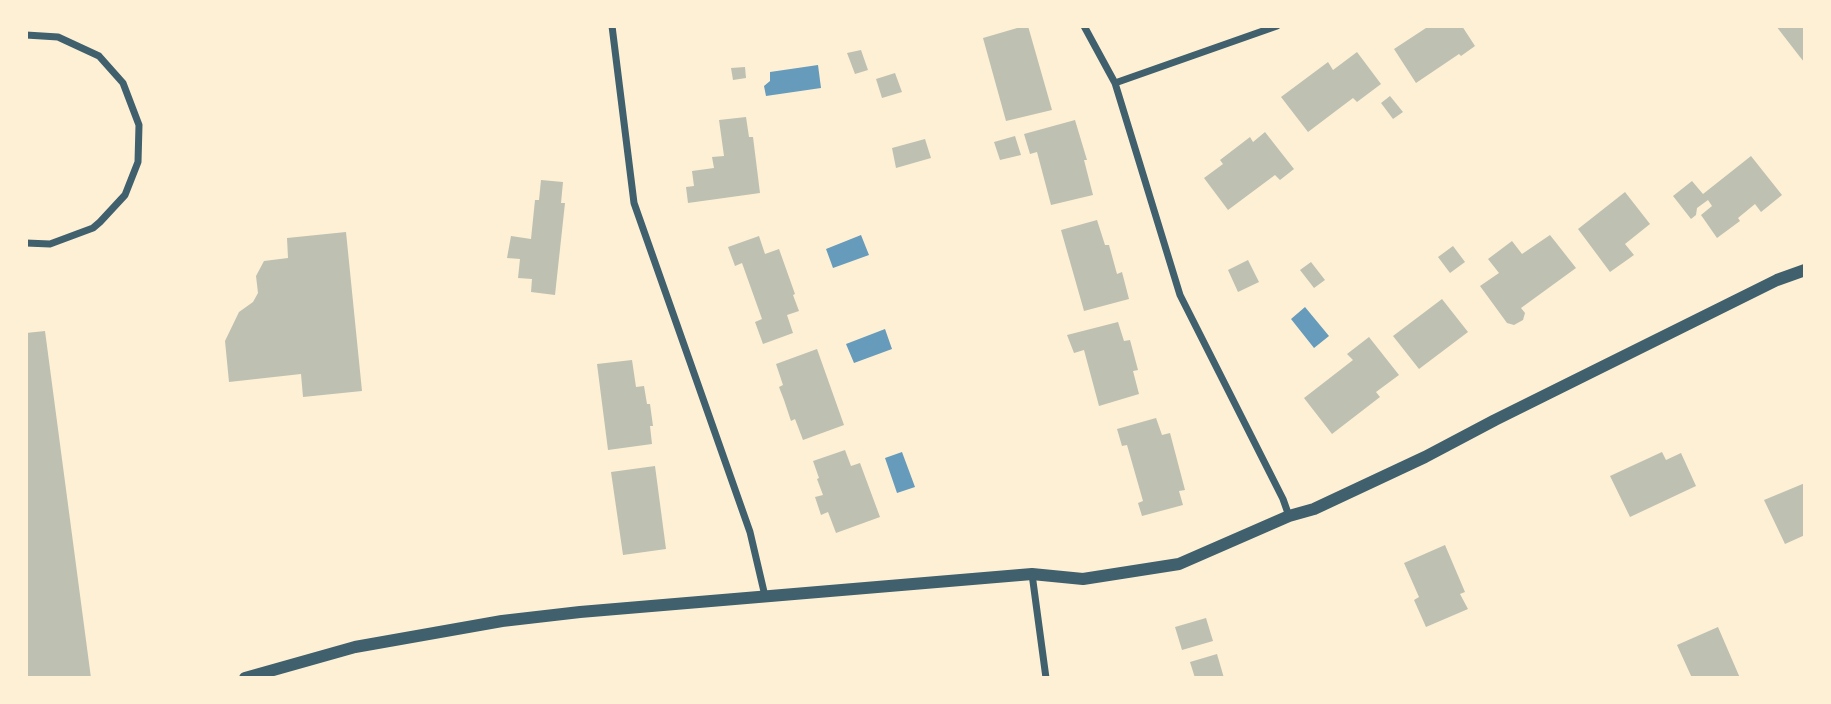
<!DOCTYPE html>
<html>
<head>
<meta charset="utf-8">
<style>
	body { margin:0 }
	#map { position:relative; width:1831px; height:704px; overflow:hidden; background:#fdf0d5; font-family:Georgia,serif }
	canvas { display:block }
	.frame { position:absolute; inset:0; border:28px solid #fdf0d5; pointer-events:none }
</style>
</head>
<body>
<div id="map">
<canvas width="1831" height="704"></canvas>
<div class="frame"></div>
</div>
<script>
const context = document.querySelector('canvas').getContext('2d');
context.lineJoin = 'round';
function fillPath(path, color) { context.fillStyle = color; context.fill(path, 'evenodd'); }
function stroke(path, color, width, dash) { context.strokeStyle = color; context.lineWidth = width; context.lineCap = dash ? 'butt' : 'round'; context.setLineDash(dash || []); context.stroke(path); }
fillPath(new Path2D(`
	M818,65L821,88L766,96L764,86L770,81V72Z
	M861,235L869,255L833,268L826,249Z
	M1305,307L1329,336L1314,348L1291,319Z
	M885,329L892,349L854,363L846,344Z
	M902,452L915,487L897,493L885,458Z`), '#669bbc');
fillPath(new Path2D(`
	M1024,26H1028L1052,110L1006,121L983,38Z
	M1429,26H1462L1475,46L1461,56L1459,54L1416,83L1394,49Z
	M1776,26H1805V63L1800,57Z
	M861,50L868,70L855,74L847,53Z
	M1357,52L1381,84L1357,102L1353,98L1308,132L1281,97L1328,62L1333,70Z
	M745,67L746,78L733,80L731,68Z
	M895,73L902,92L882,98L876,79Z
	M1390,96L1403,112L1393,119L1381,103Z
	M746,117L749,137H753L760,193L688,203L686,187L694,186L692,171L714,168L712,157L724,156L719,120Z
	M1075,120L1087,160H1084L1093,195L1051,205L1037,152L1030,154L1024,134Z
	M1265,132L1294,169L1280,180L1275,175L1228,210L1204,178L1223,164L1220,160L1250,137L1253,142Z
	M1015,136L1021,155L1000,160L994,142Z
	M925,139L931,158L896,168L892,148Z
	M1751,156L1782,195L1761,212L1755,204L1738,218L1740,221L1717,238L1701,215L1712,206L1708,200L1697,208L1696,215L1691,219L1673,196L1692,181L1703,194Z
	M541,180L563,182L561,203H565L555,295L531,292L532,279L518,278L520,259L507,258L511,236L531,239L535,200H539Z
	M1625,192L1650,224L1625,244L1634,255L1610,272L1578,229Z
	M1097,220L1105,245H1109L1117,274L1122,272L1129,299L1084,311L1061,230Z
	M346,232L362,391L303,397L301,374L229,382L225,341L239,312L253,302L258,293L256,276L264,261L288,258L287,238Z
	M1550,235L1576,268L1521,308L1525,313L1523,320L1514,325L1507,323L1480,286L1499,273L1488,259L1512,241L1522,254Z
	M759,236L765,254L779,249L795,294L793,295L799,311L787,315L793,333L763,344L755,322L762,319L742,263L735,266L728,247Z
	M1453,246L1465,262L1450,273L1438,257Z
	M1248,260L1259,282L1238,292L1228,270Z
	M1311,262L1325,280L1314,288L1300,270Z
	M1442,299L1468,332L1419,369L1393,336Z
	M1118,322L1124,341L1130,340L1138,370L1133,371L1139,394L1099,406L1084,350L1074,353L1067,335Z
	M45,331L91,678H26V333Z
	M1369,337L1399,375L1376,392L1380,397L1332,434L1304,398L1353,360L1347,354Z
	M817,349L844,425L803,440L795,419L791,421L784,400L779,387L783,385L776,364Z
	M632,360L636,387L644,386L647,404H650L653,426H650L652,444L608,450L597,364Z
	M1156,418L1162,435L1170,433L1185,490L1179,491L1183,505L1142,516L1138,503L1143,501L1127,445L1122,446L1117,429Z
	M845,450L851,466L860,463L880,517L836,533L828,512L821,515L815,497L823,495L817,479L819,478L813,461Z
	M1662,452L1666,460L1681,453L1696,486L1630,517L1610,476Z
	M655,466L666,549L623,555L611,472Z
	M1805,483V535L1785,544L1764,500Z
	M1445,545L1465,592L1460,594L1468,609L1426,627L1414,600L1419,597L1404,563Z
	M1206,618L1213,641L1182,650L1175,627Z
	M1718,627L1740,678H1692L1677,645Z
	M1217,654L1224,678H1195L1190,662Z`), '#bec0b2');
stroke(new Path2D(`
	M612,26L634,203L750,532L765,596
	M1084,26L1115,83L1180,295L1283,499L1289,516
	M26,35L58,37L99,56L123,83L139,125L138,162L125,195L100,222L93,228L50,244L26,243
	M1115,83L1277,26
	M1032,574L1046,678`), '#3f606c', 7);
stroke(new Path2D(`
	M245,678L355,647L502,621L580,612L1032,574L1083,579L1179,564L1289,516L1314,509L1425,457L1495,420L1777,280L1805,270`), '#3f606c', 12);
</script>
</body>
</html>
